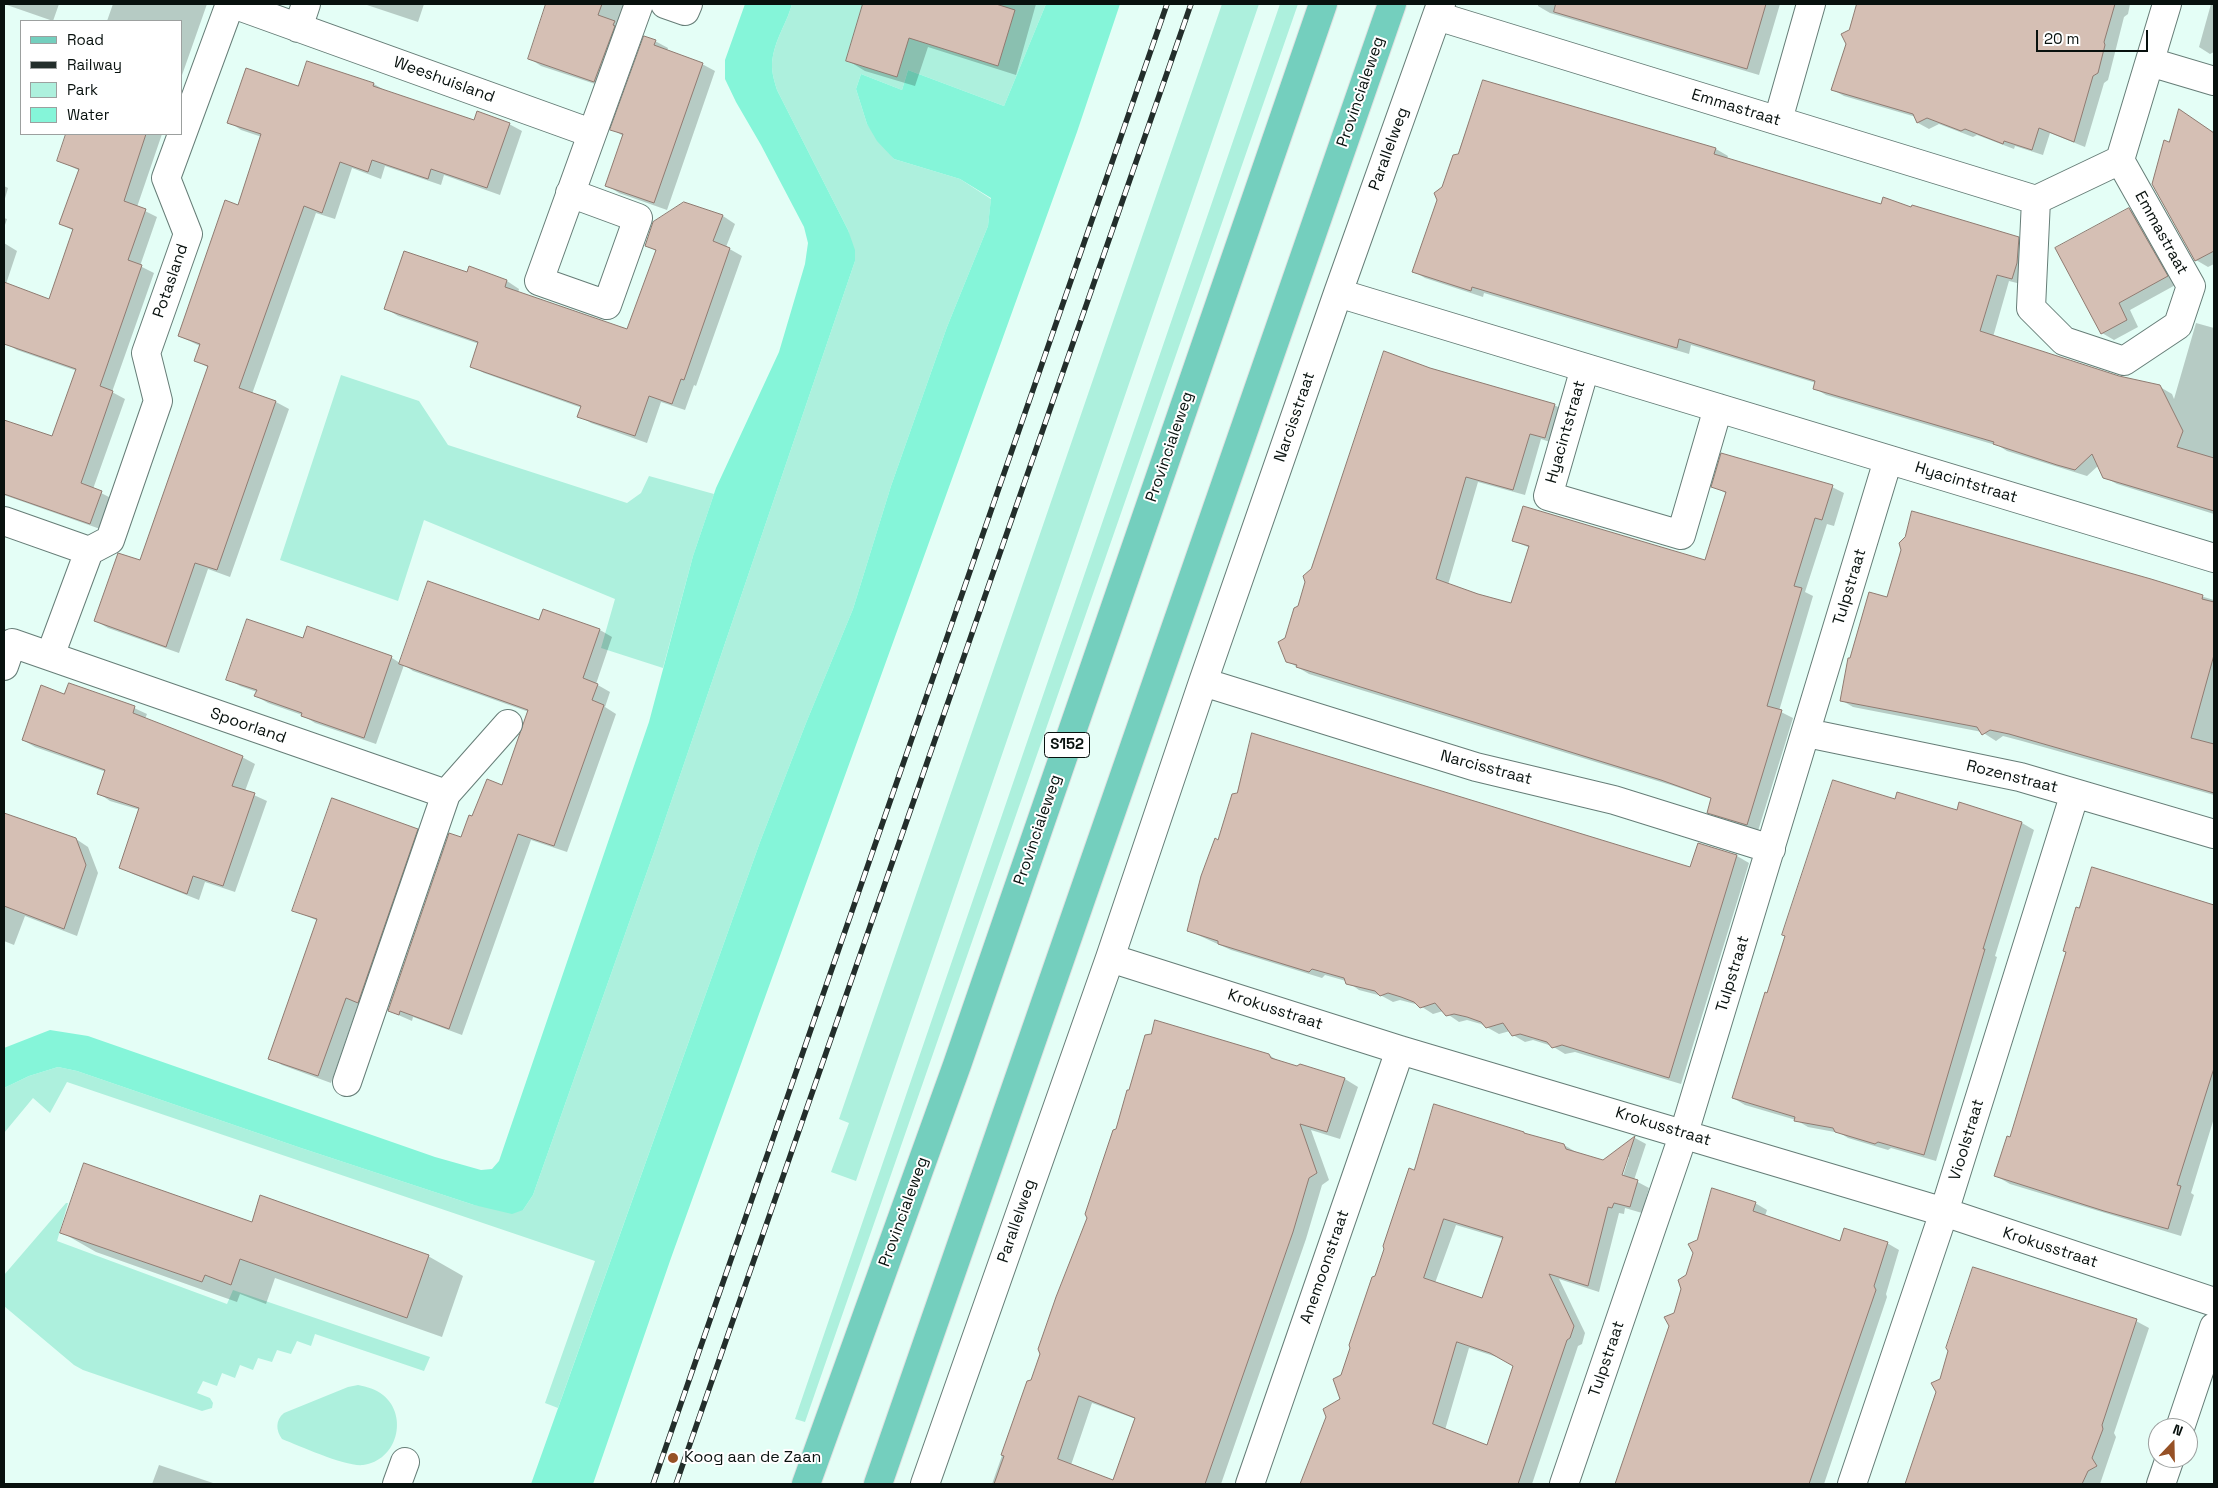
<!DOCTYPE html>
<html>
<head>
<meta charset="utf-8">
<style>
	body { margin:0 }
	#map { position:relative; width:2218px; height:1488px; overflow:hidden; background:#e4fef6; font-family:"Space Grotesk",sans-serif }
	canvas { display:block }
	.frame { position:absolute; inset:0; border:5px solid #08110e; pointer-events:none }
	.legend { position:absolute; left:20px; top:20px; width:162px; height:115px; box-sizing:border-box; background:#fff; border:1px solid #9ca09f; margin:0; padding:6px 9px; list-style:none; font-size:15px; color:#08110e }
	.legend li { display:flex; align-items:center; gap:10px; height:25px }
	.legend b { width:25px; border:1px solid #9ca09f }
	.north { position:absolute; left:2148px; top:1418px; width:50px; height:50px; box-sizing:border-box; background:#fff; border:1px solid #9ca09f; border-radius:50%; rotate:21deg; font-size:14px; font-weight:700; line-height:20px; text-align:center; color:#08110e }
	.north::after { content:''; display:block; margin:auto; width:18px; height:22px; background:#965126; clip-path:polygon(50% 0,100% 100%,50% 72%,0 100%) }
	.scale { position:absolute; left:2036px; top:30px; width:112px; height:22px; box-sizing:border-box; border:2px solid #08110e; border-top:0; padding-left:6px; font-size:15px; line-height:18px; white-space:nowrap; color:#08110e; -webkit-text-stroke:4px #fff; paint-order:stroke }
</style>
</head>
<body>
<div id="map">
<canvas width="2218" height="1488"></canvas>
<div class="frame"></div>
<ul class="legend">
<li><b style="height:6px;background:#74cfbe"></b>Road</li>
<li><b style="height:6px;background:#232e2b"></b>Railway</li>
<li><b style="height:14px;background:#adf0dd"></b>Park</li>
<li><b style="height:14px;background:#85f5d9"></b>Water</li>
</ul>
<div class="north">N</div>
<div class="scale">20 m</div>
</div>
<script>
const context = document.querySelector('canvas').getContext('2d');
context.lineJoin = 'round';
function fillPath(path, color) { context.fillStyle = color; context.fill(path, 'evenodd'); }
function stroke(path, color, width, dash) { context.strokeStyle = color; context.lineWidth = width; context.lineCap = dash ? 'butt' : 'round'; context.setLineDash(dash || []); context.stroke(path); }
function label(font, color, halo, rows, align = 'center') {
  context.font = font + ' "Space Grotesk",sans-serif'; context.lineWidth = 4; context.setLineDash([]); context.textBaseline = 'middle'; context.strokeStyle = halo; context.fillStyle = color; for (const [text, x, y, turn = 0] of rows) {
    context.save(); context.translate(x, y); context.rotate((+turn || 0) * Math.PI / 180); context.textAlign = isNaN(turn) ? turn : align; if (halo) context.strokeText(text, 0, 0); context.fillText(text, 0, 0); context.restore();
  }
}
fillPath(new Path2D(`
	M792,4H1046L1004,106L908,70L902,90L861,74L856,89L867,124L894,159L960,179L991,199L988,226L947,327L891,486L853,609L806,723L760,842L558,1408L545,1403L595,1261L67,1082L50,1113L33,1098L4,1133V1088L29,1076L58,1067L77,1071L301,1148L474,1205L523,1210L533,1195L654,852L855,261L848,230L777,90C775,83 772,74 772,67C772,43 786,26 792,4Z
	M1222,4H1259L856,1181L831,1172L849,1123L839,1119Z
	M1280,4H1298L805,1422L795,1419Z
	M341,375L419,401L448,445L627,503L641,493L649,476L714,494L693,556L663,668L601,648L615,599L424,520L398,601L280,560Z
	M66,1203H68L57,1241L227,1304L233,1290L430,1357L424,1371L315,1334L311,1346L297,1341L291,1354L277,1350L272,1362L258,1358L253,1370L240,1365L235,1378L222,1373L217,1386L203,1381L197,1393L210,1398L213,1403L212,1408L202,1411L83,1370L74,1365L4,1306V1275Z
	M358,1385C367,1387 376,1389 383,1395C409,1416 397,1461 363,1465C346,1467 300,1446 282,1439C276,1431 275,1420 284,1413L348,1387Z`), '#adf0dd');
fillPath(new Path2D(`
	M745,4H792C786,26 772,43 772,67C772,74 775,83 777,90L848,230L855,250V261L654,852L533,1195L523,1210L512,1214L474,1205L301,1148L77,1071L58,1067L29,1076L4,1088V1048L50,1030L88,1036L435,1157L481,1170L492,1169L499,1161L649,722L693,556L716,488L779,352L805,264L808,243L804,227L761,145L736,102L725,79V60Z
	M1046,4H1120L1077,132L671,1258L593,1484H531L760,842L806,723L853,609L891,486L947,327L988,226L991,198L960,179L894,159L877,141L867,124L856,89L861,74L902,90L908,70L1004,106Z`), '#85f5d9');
fillPath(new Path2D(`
	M4,4H59L53,21Z
	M113,4H207L181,78V21H107Z
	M364,4H424L418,22Z
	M548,4H635L607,88L541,66L529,58Z
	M865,4H1036L1016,75L928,47L915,86L865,71L847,60Z
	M1538,4H1780L1759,75L1550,13L1538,6Z
	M1857,4H2130L2128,14L2124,17L2108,80L2104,83L2085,147L2050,133L2043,155L2015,146L2014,149L1977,135L1973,137L1939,124L1929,129L1918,123L1916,117L1844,96L1833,90Z
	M2211,4H2214V52L2210,54L2199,47Z
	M655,41L668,48L667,51L702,64L715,71L667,210L619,193L606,185L623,136L612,129Z
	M1484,81L1716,149L1728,156L1727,159L1881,205L1912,209L2018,238L2030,245L2025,285L2009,281L1993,337L2119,377L2160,387L2172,394L2174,399L2196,323L2214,328V514L2117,484L2104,477L2099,465L2087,476L2007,451L1999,446L1826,395L1814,388L1816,383L1691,345L1689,354L1484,293L1483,297L1425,278L1413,271L1443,188L1458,155Z
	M374,84L386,91L475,121L509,124L522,131L500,195L444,175L441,185L385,166L381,179L352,168L335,219L316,213L252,394L276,402L289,409L230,577L208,569L179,653L108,628L96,621L141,561L209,368L195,360L200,346L179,336L239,206L262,137L241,130L229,122L299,87Z
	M2179,110L2214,133V264L2208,267L2196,260L2170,143Z
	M68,134H162L137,207L157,217L140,266L154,273L112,392L125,399L93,489L113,499L103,530L4,495V421L53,438L77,371L17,350L4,342V243L17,251L6,284L50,301L74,231L61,224L80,171L58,160Z
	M4,186L8,188L4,202Z
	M685,203L723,216L735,224L726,247L742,256L696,386L694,385L685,410L661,402L647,443L591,423L579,416L582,408L484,373L471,366L479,344L398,316L385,308L468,273L470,267L507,281L519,289L518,293L628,330L656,251L646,245Z
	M2129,209L2141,216L2179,283L2130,310L2138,327L2114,340L2102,333Z
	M4,218L7,219L4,228Z
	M1429,369L1554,405L1566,411L1556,444L1541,439L1525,495L1478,482L1448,585L1512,605L1530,548L1514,541L1706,562L1727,494L1713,486L1832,487L1844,493L1834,526L1827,524L1805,592L1813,596L1779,711L1793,718L1758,831L1720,819L1708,812L1712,799L1674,786L1309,674L1287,661L1286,639L1312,570Z
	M2010,539L2214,600V795L2022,741L2003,736L1996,741L1982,732L1853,707L1841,700L1851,660L1888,599Z
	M540,622L600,630L612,637L596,684L610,692L605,707L616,714L567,852L531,840L462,1035L413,1017L412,1021L389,1011L473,818L503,786L529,712L413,671L404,665L376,744L315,723L302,715L268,703L256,696L257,692L240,686L228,679L304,640L308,628L392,658L400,663Z
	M65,696L119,701L147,714L145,719L242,757L255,764L245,791L267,801L235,892L205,882L199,900L133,874L121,867L140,810L110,801L98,793L106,772L35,747L23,740Z
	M1896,801L1958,812L1960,804L2022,823L2034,830L1995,956L1997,957L1936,1161L1891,1148L1888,1150L1848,1138L1840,1133L1808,1127L1796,1120L1745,1105L1733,1098L1768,994Z
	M4,814L76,839L88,847L98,873L77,936L25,916L14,945L4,941Z
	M417,830L430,837L370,1009L358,1005L331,1083L282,1065L270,1058L318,921L294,910Z
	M1699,844L1737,856L1749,863L1681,1084L1575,1052L1565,1054L1552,1046L1533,1040L1525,1042L1513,1035L1510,1031L1499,1034L1481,1024L1467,1020L1459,1022L1443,1011L1433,1014L1419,1005L1400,1000L1393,1002L1382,996L1359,990L1346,981L1325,975L1322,978L1231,950L1189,931L1690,868Z
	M2092,869L2214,906V1118L2191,1193L2194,1195L2181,1236L2010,1184L1996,1176L2011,1138Z
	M1269,1055L1280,1062L1297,1067L1300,1065L1345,1079L1358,1087L1340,1139L1311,1130L1329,1180L1322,1185L1306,1239L1221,1484H992L1028,1382L1032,1381L1041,1353ZM1092,1403L1136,1419L1114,1481L1071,1465Z
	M1635,1138L1646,1144L1634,1180L1649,1188L1642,1213L1625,1208L1624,1214L1619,1213L1599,1292L1559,1279L1585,1333L1582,1344L1578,1346L1532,1484H1302L1328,1417L1342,1400V1375L1415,1171L1564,1145L1576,1152L1603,1161ZM1626,1157H1629L1621,1182L1619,1181ZM1456,1225L1503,1239L1483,1300L1435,1283ZM1469,1348L1503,1359L1515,1365L1488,1446L1445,1430Z
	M1755,1203L1767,1210L1765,1216L1841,1243H1887L1899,1250L1886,1294L1887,1297L1824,1484H1616L1675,1314L1698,1241Z
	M252,1223L428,1256L463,1276L442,1337L275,1278L266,1304L240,1294L237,1302L96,1252L61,1232Z
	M2136,1321L2149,1328L2114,1433L2116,1437L2100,1484H1906L1938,1392Z
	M159,1465L216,1484H152Z`), '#0003');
const building = new Path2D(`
	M546,4H602L598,15L615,21L613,25L615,26L594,82L528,59Z
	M863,4H996L1015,10L998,66L909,38L897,77L846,61Z
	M1556,4H1766L1747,69L1554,12Z
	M1857,4H2115L2104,42L2105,45L2098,73L2093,76L2074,142L2039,128L2032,150L2004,141L2003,144L1965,129L1961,131L1927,118L1917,123L1913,114L1831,90L1846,44L1841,34L1849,30Z
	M644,36L656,40L654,45L703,63L654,203L605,186L623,134L610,130Z
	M307,61L374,83L373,86L474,120L477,111L510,123L487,188L431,169L428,179L372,160L368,172L340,162L322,213L304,206L239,388L276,401L217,570L195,563L166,647L94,621L118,553L140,560L208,366L194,361L200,344L178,336L225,200L238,205L261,134L227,123L246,68L298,86Z
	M1483,80L1716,148L1714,154L1854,196L1881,204L1883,197L1911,207L1912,205L2019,237L2017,263L2012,279L1997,275L1980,331L2119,376L2160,385L2183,431L2177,447L2214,458V511L2103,478L2092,454L2075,470L2057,465L1993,444L1994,442L1813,389L1815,381L1679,339L1677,348L1472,287L1471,291L1412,272L1437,200L1434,193L1442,187L1453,155L1458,154Z
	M2179,109L2214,133V251L2195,261L2152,184L2164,140L2169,142Z
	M66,134H146L124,201L146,209L128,260L142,265L100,386L113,391L81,483L102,491L90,524L4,494V420L52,436L76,369L4,344V282L49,299L73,229L59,224L79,169L57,161Z
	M684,202L723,215L713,241L730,248L684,380L681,379L672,404L649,396L635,436L577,417L581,406L470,367L478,342L384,309L404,251L467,272L469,266L507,280L505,287L627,329L656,250L645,246L653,222Z
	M2129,208L2168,276L2119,303L2127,320L2101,334L2055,248Z
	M1384,351L1430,368L1555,404L1545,438L1530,434L1513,490L1466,477L1436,579L1478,594L1511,603L1529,546L1512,541L1523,506L1705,560L1726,492L1711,487L1721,453L1833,485L1822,520L1815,518L1794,586L1802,588L1767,706L1782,710L1747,825L1707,813L1711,798L1661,780L1296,667L1297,665L1286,662L1278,642L1285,638L1294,608L1298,606L1305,582L1303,576L1311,569Z
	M1912,511L2151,579L2203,595L2202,599L2214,602V655L2191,738L2214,744V793L2009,734L1990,730L1982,735L1977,727L1840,701L1848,658H1850L1869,592L1887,597L1901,550L1899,543L1905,537Z
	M428,581L539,620L543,609L600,629L583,678L598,684L592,700L604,705L554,846L518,834L449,1029L400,1011L399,1015L388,1011L449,833L461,837L469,815L472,816L487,779L502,785L528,710L399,664Z
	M247,619L303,638L307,626L392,656L364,738L301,716L302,713L254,696L257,690L226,680Z
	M69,683L135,706L133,713L243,756L232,786L255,793L223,886L193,876L187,894L119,868L139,808L97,794L105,770L22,740L41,685L64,694Z
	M1252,733L1690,867L1698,843L1737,855L1669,1078L1562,1045L1552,1048L1547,1042L1520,1034L1512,1036L1503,1023L1486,1028L1481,1022L1467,1017L1454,1014L1446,1016L1435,1003L1420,1008L1414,1002L1401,997L1388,993L1380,996L1375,991L1346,984L1344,978L1312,969L1309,972L1218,944V941L1187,931L1201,876L1215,838L1218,840L1232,794L1237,793Z
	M1833,780L1895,799L1897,792L1957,810L1959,802L2022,822L1983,949H1985L1924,1155L1878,1142L1875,1144L1835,1132L1833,1128L1794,1121L1795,1117L1732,1098L1765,992L1767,993L1785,936L1782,935Z
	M332,798L418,829L358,1003L346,998L318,1076L268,1059L317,919L292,911Z
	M4,813L76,838L86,865L64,929L4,906Z
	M2092,867L2214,905V1068L2177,1185L2181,1186L2168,1229L2104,1211L1994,1176L2007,1136L2010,1137L2066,952L2063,951L2076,907L2079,908Z
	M1155,1020L1269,1054L1271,1058L1297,1066L1300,1064L1345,1078L1327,1132L1300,1124L1317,1173L1309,1178L1293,1232L1205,1484H994L1004,1456L1001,1455L1027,1381L1031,1380L1040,1354L1038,1349L1056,1297L1087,1218L1085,1214L1113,1130L1116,1129L1127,1090H1129L1145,1035L1151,1034ZM1079,1396L1135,1418L1113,1480L1058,1459Z
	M1434,1104L1524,1132V1133L1564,1144L1566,1149L1603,1160L1635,1136L1622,1175L1638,1180L1630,1207L1614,1203L1612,1208L1608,1207L1588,1286L1549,1274L1574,1326L1570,1338L1567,1340L1518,1484H1300L1326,1417L1323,1409L1340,1399L1333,1379L1341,1375L1350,1348L1349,1345L1372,1277L1375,1276L1384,1249L1383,1246L1409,1168L1414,1170ZM1444,1219L1503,1237L1482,1298L1424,1278ZM1457,1342L1490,1353L1513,1366L1487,1445L1433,1424Z
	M84,1163L252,1222L260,1195L429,1255L407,1318L240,1259L231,1285L205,1275L202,1282L60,1233Z
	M1712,1188L1756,1202L1753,1211L1840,1241L1844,1228L1888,1242L1874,1286L1876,1290L1809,1484H1615L1669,1326L1664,1317L1674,1313L1681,1289L1678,1280L1686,1275L1693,1253L1688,1244L1697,1240Z
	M1973,1267L2137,1319L2102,1425L2103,1429L2092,1458L2097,1466L2088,1471L2082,1484H1905L1936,1392L1931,1383L1940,1379L1948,1351L1946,1348Z`);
fillPath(building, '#d5bfb4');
stroke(building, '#8f7b71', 1);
const minor = new Path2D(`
	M233,4L591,133
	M665,4L685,11L688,4
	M1437,16L2036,200L2120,160L2167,4
	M298,28L306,4
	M2150,62L2214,81
	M1778,120L1811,4
	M570,193L638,218L607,305L539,281L639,4
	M2036,200L2031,308L2064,341L2124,361L2178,325L2191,286L2120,160
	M1338,293L2214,558
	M1585,368L1548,496L1681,535L1718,408
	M4,521L89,551L50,656
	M89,551L110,540L158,401L146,353L188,234L166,178L230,4
	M4,666L12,643L446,794L508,724
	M1203,682L1476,767L1614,800L1771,849
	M1807,733L2020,777L2214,834
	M1110,958L1400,1050L1944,1212L2214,1302
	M347,1082L446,794
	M2180,1428L2214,1327
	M397,1484L405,1462
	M925,1484L1110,958L1203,682L1338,293L1441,4
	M1250,1484L1400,1050
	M1564,1484L1684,1133L1888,460
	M1852,1484L1944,1212L2075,793
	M2161,1484L2170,1458`);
const major = new Path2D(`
	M806,1484L957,1065L1323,4
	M878,1484L1392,4`);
stroke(minor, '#667d77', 30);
stroke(major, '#e1e2e2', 30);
stroke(minor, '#fff', 28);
stroke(major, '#74cfbe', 28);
const rail = new Path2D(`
	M653,1484L1167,4
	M676,1484L1191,4`);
stroke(rail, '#232e2b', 5.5);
stroke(rail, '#fff', 4, [11]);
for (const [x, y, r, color] of [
	[673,1458,6,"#965126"]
]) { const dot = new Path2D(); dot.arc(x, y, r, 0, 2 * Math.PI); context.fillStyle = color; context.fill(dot); stroke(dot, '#fff', 2); }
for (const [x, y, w] of [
	[1067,745,45]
]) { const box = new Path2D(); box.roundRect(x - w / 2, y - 12.5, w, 25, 4); context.fillStyle = '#fff'; context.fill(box); stroke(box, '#08110e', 1); }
label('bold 15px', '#08110e', null, [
	["S152",1067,745]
]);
label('16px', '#08110e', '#fff', [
	["Weeshuisland",444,80,20],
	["Provincialeweg",1361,92,-71],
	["Emmastraat",1736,108,17],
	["Parallelweg",1389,149,-70],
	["Emmastraat",2161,233,61],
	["Potasland",171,281,-71],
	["Narcisstraat",1295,417,-71],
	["Hyacintstraat",1566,432,-74],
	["Provincialeweg",1170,447,-71],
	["Hyacintstraat",1966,483,17],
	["Tulpstraat",1850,587,-73],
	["Spoorland",248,726,19],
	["Narcisstraat",1486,768,15],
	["Rozenstraat",2012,777,14],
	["Provincialeweg",1038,830,-71],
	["Tulpstraat",1733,974,-73],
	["Krokusstraat",1275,1010,18],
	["Krokusstraat",1663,1127,17],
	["Vioolstraat",1967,1140,-73],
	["Provincialeweg",904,1212,-70],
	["Parallelweg",1017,1221,-71],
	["Krokusstraat",2050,1248,18],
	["Anemoonstraat",1325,1267,-71],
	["Tulpstraat",1607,1359,-71]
]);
label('16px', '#08110e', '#fff', [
	["Koog aan de Zaan",684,1458]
], 'left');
</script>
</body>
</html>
